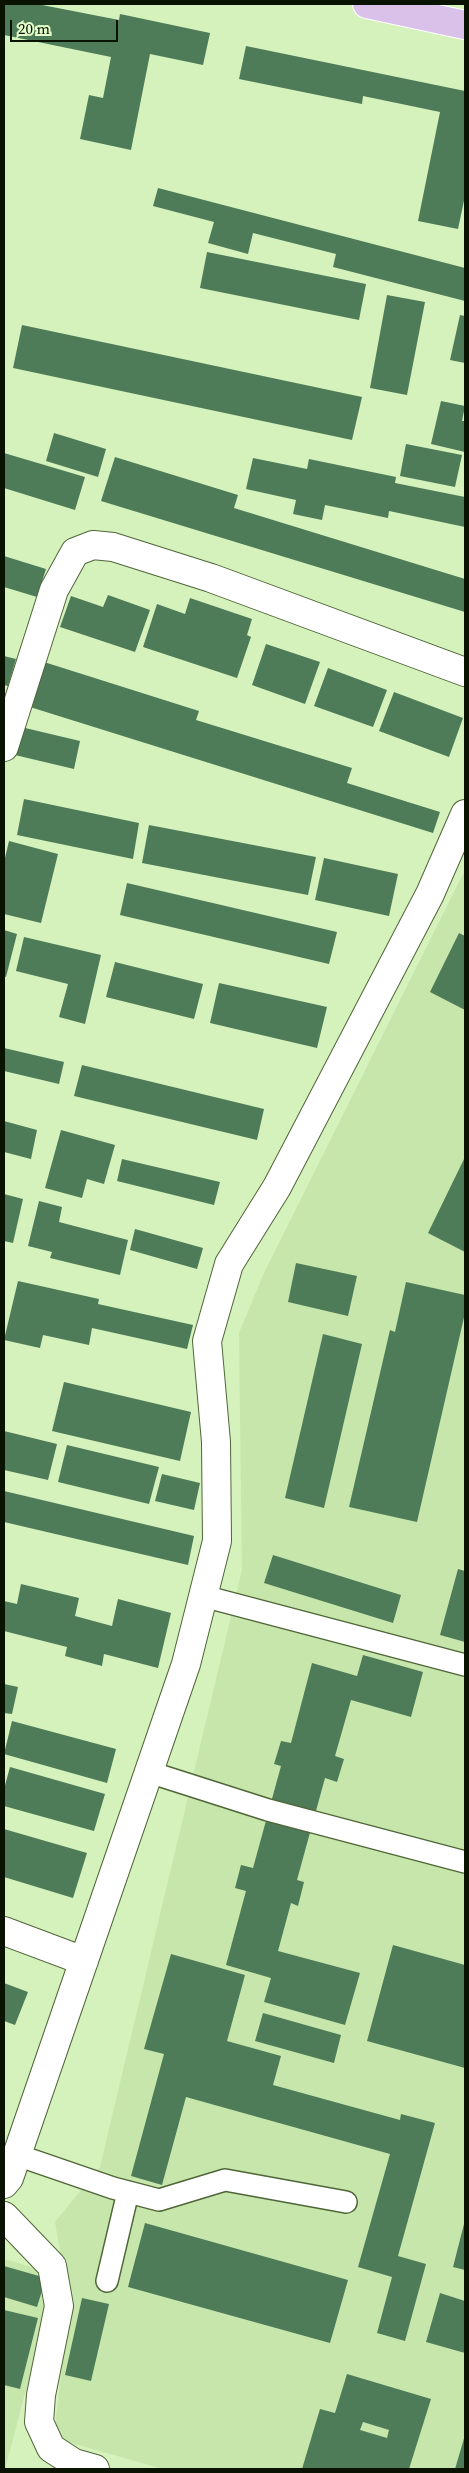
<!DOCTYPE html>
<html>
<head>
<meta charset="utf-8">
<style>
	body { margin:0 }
	#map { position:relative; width:469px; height:2473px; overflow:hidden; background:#d5f1bc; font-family:"Source Serif 4",serif }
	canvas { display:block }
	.frame { position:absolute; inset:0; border:5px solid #0a1302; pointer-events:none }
	.scale { position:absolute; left:10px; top:20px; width:108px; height:22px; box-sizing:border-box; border:2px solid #0a1302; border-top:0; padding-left:6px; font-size:15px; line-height:18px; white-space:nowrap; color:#0a1302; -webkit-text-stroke:4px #e2fec9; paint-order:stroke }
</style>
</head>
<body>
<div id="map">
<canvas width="469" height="2473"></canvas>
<div class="frame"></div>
<div class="scale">20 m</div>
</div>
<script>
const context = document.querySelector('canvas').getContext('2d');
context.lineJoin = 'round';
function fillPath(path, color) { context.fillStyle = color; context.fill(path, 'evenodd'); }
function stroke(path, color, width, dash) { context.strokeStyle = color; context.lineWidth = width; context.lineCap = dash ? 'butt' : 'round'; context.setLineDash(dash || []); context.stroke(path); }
fillPath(new Path2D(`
	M465,870V2469H163L61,2440L55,2427L69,2303L55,2222L100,2167L242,1570L239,1333L264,1273Z
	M4,2259L38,2269L48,2275L46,2314L5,2469Z`), '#c7e6ab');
fillPath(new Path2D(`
	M4,4H37L119,20L120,14L210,33L203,65L150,54L131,150L80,139L89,95L103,98L111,57L4,35Z
	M246,46L465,91V196L458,229L418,221L440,112L363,96L362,104L239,79Z
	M158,188L465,268V301L333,267L336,254L253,233L248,254L208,243L214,222L153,206Z
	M207,252L366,284L359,320L200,288Z
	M387,295L425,302L407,395L370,388Z
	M460,315L465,316V363L450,360Z
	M22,325L362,397L352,440L13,368Z
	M441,401L465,406L462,421H465V452L431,444Z
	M54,433L106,449L98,477L46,461Z
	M406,444L462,455L455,487L400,476Z
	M4,453L85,477L75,510L4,488Z
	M115,457L238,495L234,508L465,579V612L101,501Z
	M253,458L307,469L309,459L396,477L395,483L465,497V527L389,511L388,518L325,505L322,520L293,514L296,500L246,489Z
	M4,556L46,569L37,597L4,587Z
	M108,595L150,610L135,652L60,627L71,596L103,607Z
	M190,598L252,619L247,635L251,637L237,678L143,647L157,604L185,614Z
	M266,644L320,662L305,704L252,685Z
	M4,656L16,659L8,686L4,685Z
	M44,662L199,711L196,720L352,768L347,783L440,812L433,833L30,707Z
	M328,668L387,690L373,727L314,706Z
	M394,692L463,718L449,757L379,731Z
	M21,727L80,741L74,769L15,755Z
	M24,799L139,823L133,859L17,835Z
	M149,825L316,857L308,895L142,863Z
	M9,841L58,854L41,923L4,914V862Z
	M324,858L398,874L389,916L315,900Z
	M127,883L337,932L329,964L120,915Z
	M4,930L17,934L6,977L4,976Z
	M459,933L465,936V1010L430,992Z
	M24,937L101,955L85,1024L59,1017L68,984L16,971Z
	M115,962L203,984L194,1019L106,997Z
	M219,983L327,1007L317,1048L210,1023Z
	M4,1048L64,1062L59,1084L4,1071Z
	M82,1065L264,1109L257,1140L74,1096Z
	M4,1121L37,1130L31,1159L4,1152Z
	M61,1130L115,1145L104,1184L87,1179L82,1198L45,1188Z
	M465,1157V1252L428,1233Z
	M122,1159L220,1182L214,1205L117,1181Z
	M4,1194L23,1199L13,1243L4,1241Z
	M39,1201L62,1207L59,1222L128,1240L120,1275L50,1258L52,1252L28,1246Z
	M135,1229L203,1248L197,1269L130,1250Z
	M296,1263L357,1276L348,1316L288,1302Z
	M18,1281L99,1299L98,1304L193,1325L187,1349L92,1328L89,1345L43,1335L40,1348L4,1340Z
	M406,1282L465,1295V1313L417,1522L349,1507L390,1330L395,1332Z
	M323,1334L362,1344L324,1508L285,1498Z
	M64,1382L191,1412L180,1461L52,1431Z
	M4,1431L57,1444L48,1480L4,1470Z
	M67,1445L159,1467L149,1504L58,1482Z
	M162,1474L200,1483L194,1510L155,1501Z
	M4,1491L194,1536L188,1565L4,1522Z
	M273,1555L401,1595L393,1623L264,1583Z
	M458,1569L465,1571V1642L440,1635Z
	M21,1584L79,1598L75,1616L112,1626L118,1599L171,1613L158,1668L104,1654L102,1666L65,1656L67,1647L4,1631V1601L17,1604Z
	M363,1655L423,1672L411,1717L351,1700L335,1756L344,1759L337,1782L325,1778L297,1880L304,1882L298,1906L291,1903L278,1951L360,1973L345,2025L264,2002L271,1978L226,1965L246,1891L235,1888L241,1865L253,1868L281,1766L274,1764L281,1741L291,1743L312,1663L357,1676Z
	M4,1684L18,1687L12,1714L4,1713Z
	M12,1721L116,1749L107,1783L4,1754Z
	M10,1767L105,1794L94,1831L4,1806V1789Z
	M4,1829L87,1853L73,1898L4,1877Z
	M393,1945L465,1965V2068L367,2041Z
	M171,1954L245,1975L227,2041L281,2056L273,2085L400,2120L401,2114L435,2123L398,2256L426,2264L405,2341L377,2333L392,2277L358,2267L390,2154L186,2097L162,2185L131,2176L164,2054L144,2049Z
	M4,1983L28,1992L15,2025L4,2021Z
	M263,2013L341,2035L334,2063L255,2041Z
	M145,2223L348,2280L330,2343L128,2287Z
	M464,2224L465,2225V2270L453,2267Z
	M4,2266L46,2278L37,2307L4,2297Z
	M440,2293L465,2301V2353L426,2342Z
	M82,2298L109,2304L91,2381L65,2375Z
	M4,2310L38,2318L20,2389L4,2385Z
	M347,2374L431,2399L409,2469H302L320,2409L335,2413ZM363,2422L389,2430L387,2438L360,2430Z
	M465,2435V2469H455Z`), '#4e7c58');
const lane = new Path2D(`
	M203,1596L465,1665
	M149,1772L268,1810L465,1862
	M17,2155L113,2188L159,2200L225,2180L346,2202
	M107,2281L128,2192`);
const street = new Path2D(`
	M4,747L54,590L75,552L93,545L113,547L211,578L465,672
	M4,1931L84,1961
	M4,2184L9,2178L186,1664L217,1541L216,1442L207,1341L229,1264L277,1187L430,894L465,814
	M4,2216L52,2266L59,2306L41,2395L39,2422L51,2448L74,2463L95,2469`);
const primary = new Path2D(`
	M367,4L465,25`);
stroke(lane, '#4f6638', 24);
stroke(street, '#4f6638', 30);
stroke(primary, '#fff', 30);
stroke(lane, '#fff', 21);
stroke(street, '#fff', 28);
stroke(primary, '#d9c1e9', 28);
</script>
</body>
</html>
